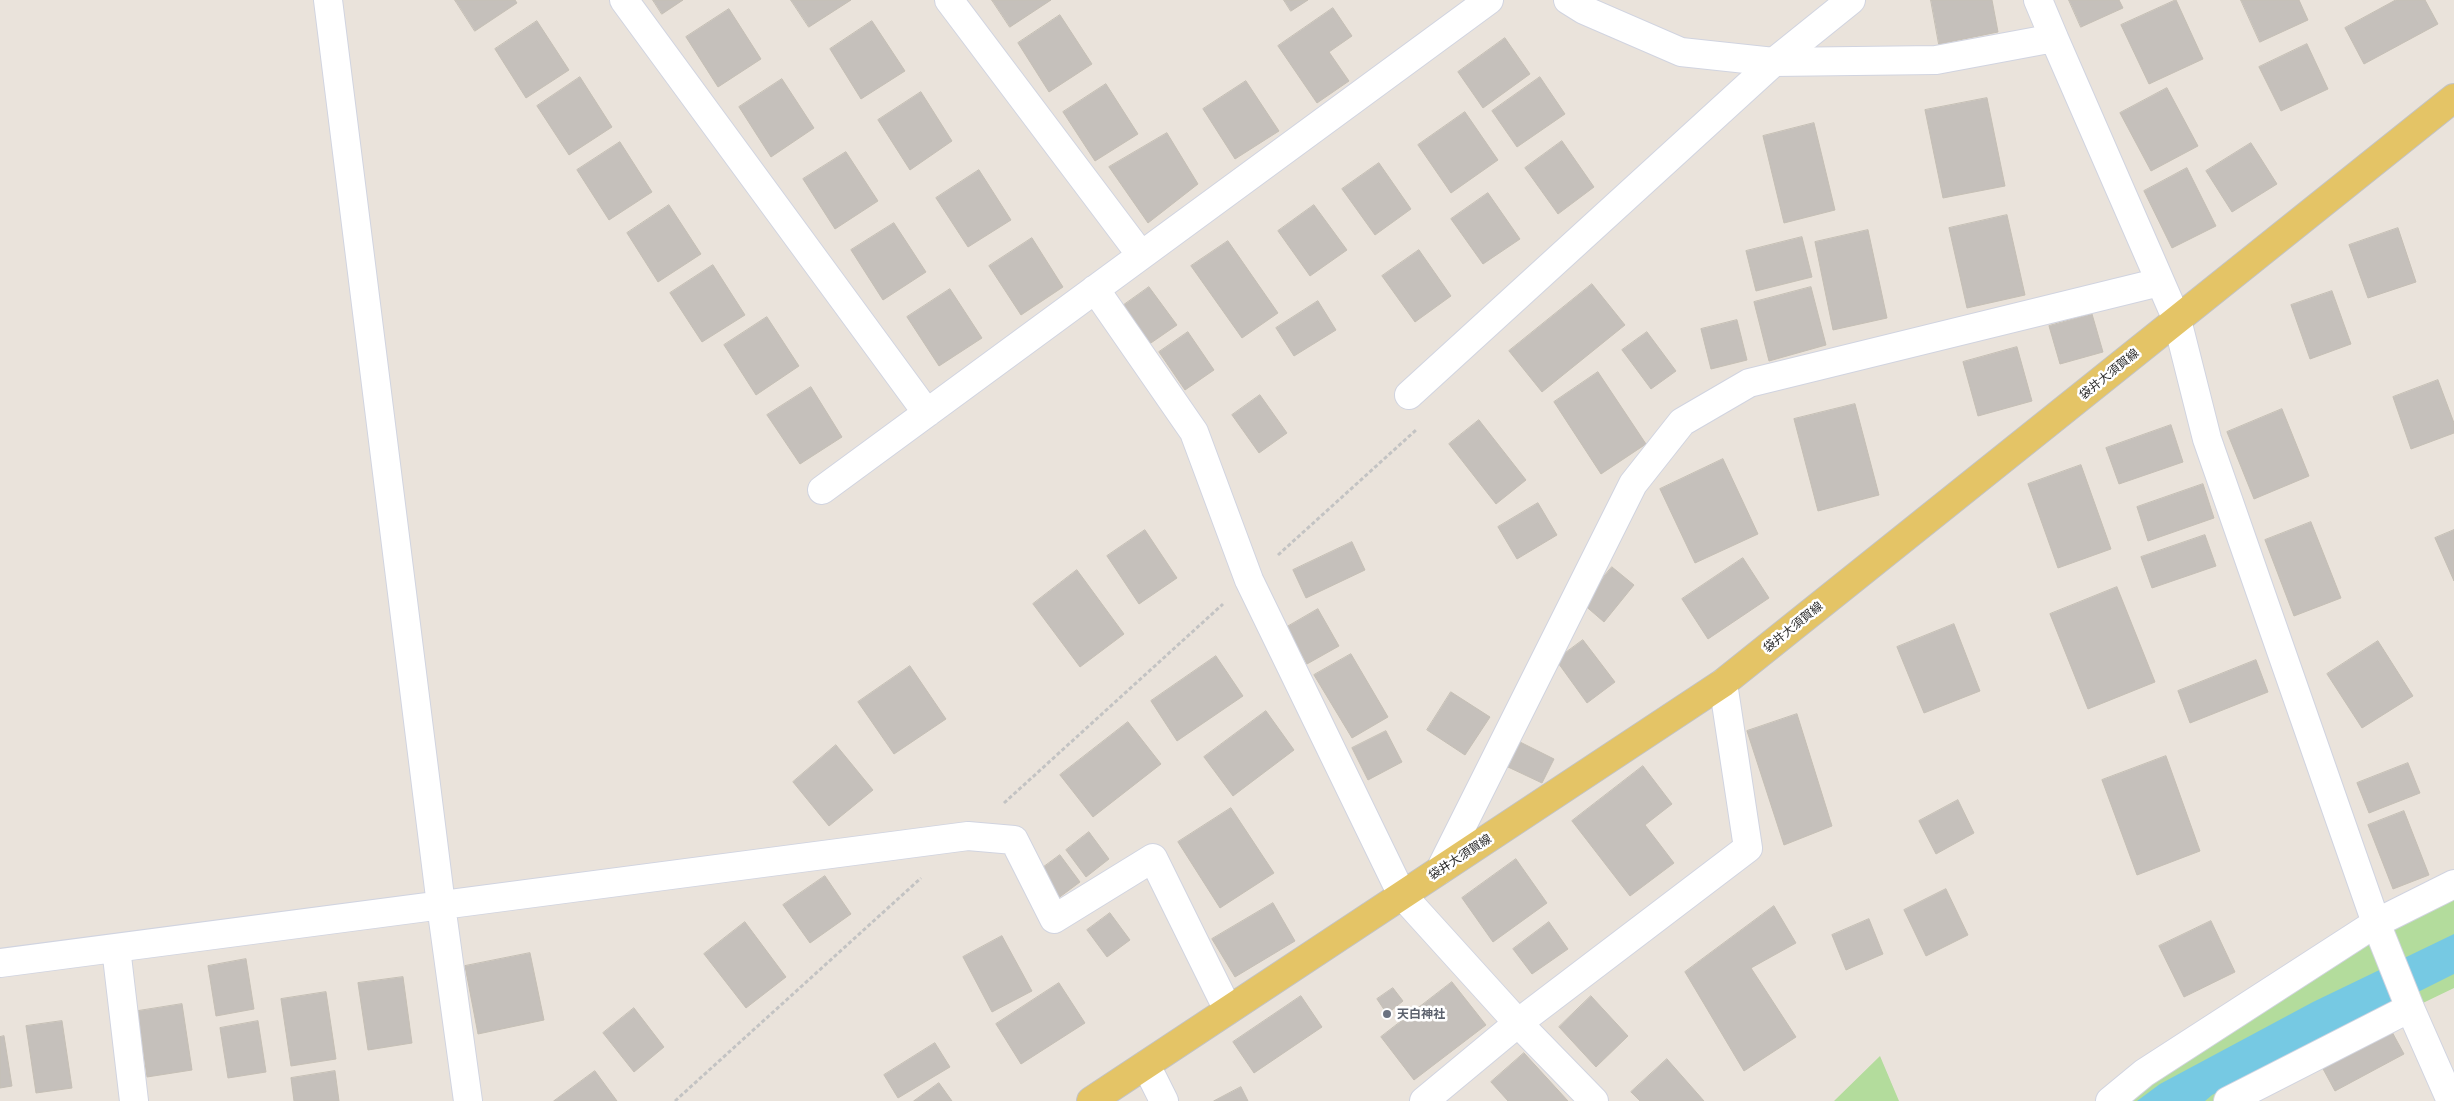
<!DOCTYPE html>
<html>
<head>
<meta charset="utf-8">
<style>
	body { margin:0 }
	canvas { display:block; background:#eae3db }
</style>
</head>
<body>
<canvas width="2454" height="1101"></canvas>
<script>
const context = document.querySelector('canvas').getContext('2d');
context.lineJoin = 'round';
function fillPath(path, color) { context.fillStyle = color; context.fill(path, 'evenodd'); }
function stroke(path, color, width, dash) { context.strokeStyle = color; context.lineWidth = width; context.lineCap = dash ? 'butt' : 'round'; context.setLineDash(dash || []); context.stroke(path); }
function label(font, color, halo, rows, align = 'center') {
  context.font = font + ' Ubuntu,"Noto Sans JP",sans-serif'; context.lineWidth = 5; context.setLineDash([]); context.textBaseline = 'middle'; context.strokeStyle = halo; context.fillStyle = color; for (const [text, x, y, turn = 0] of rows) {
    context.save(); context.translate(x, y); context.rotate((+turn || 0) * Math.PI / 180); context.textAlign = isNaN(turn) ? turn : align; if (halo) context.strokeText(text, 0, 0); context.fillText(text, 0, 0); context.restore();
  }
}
fillPath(new Path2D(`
	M2454,888V988L2367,1030L2233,1101H2113Z
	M1880,1056L1899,1101H1834Z`), '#b3dc9c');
fillPath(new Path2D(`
	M2454,934V974L2212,1095L2205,1101H2137L2160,1084L2313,1002Z`), '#76c9e3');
const building = new Path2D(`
	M455,0H515L517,3L475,31Z
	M653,0H683L662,14Z
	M791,0H851L809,27Z
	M992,0H1051L1010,27Z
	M1284,0H1308L1291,11Z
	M1931,0H1992L1998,32L1939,44Z
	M2069,0H2119L2123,8L2081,27Z
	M2176,0L2203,59L2149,84L2121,25Z
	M2241,0H2299L2308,20L2260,42Z
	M2396,0H2425L2438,24L2364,64L2345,28Z
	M1333,8L1352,36L1329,52L1349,81L1317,103L1278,46Z
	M729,9L761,59L718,87L686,37Z
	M1060,15L1092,64L1049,92L1018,43Z
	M537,21L569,70L526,98L495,49Z
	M872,21L905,71L861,99L830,49Z
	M1505,38L1530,74L1483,108L1458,72Z
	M2307,44L2328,89L2281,111L2259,67Z
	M580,77L612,127L569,155L537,106Z
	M1540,77L1565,114L1517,147L1492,111Z
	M782,79L814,128L771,157L739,107Z
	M1246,81L1279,131L1235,159L1203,109Z
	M1106,84L1138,134L1095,161L1063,112Z
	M2167,88L2198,146L2151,171L2120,113Z
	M921,92L952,141L910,170L878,120Z
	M1987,98L2005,186L1943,198L1925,110Z
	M1465,112L1498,160L1451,193L1418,145Z
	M1814,123L1835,210L1784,223L1763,136Z
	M1167,133L1198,184L1148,223L1109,167Z
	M1562,141L1594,187L1558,214L1525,168Z
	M620,142L652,192L609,220L577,170Z
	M2251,143L2277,184L2232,212L2206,171Z
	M846,152L878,201L835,229L803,179Z
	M1379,163L1411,209L1375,235L1342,189Z
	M2187,168L2216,226L2172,248L2144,191Z
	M979,170L1011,220L968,247L936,198Z
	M1488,193L1520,239L1483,264L1451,219Z
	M669,205L701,254L658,282L627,233Z
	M1314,205L1347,250L1310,276L1278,231Z
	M2007,215L2025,295L1967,308L1949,228Z
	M894,223L926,272L883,300L851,250Z
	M2398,228L2416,282L2368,298L2349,245Z
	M1868,230L1887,318L1833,330L1815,242Z
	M1802,237L1812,277L1756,291L1746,251Z
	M1032,238L1063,287L1021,315L989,266Z
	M1228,241L1278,313L1242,338L1191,266Z
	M1419,250L1451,296L1415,322L1382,276Z
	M713,265L745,315L702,342L670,293Z
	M1592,284L1625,325L1542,392L1509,351Z
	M1149,287L1177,325L1148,345L1121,307Z
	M1811,287L1826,345L1769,361L1754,302Z
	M950,289L982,338L939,366L907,317Z
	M2332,291L2351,344L2310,359L2291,305Z
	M1318,301L1336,330L1294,356L1276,328Z
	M2092,314L2103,352L2060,364L2049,326Z
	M767,317L799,366L756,395L724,345Z
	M1737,320L1747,360L1711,369L1701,329Z
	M1188,332L1214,370L1185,390L1159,352Z
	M1647,332L1676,371L1651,389L1622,350Z
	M2017,347L2032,401L1978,416L1963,362Z
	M1598,372L1646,444L1601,474L1554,402Z
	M2438,380L2454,423V433L2411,449L2393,397Z
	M811,387L842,437L800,464L767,415Z
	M1260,395L1287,433L1259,453L1232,415Z
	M1855,404L1879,495L1818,511L1794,419Z
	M2282,409L2309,476L2254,499L2227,432Z
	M1479,420L1526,480L1496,504L1449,444Z
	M2171,425L2183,462L2119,484L2106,448Z
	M1723,459L1758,534L1695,563L1660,489Z
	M2081,465L2111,549L2058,568L2028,484Z
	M2203,484L2214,518L2148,541L2137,507Z
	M1538,503L1557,535L1517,559L1498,527Z
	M2311,522L2341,598L2294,616L2265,540Z
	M1145,530L1177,578L1139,604L1107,556Z
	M2454,530V581L2435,538Z
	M2205,535L2216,566L2152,588L2141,557Z
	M1352,542L1365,570L1306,598L1293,570Z
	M1743,558L1769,598L1708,639L1682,599Z
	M1612,567L1634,585L1604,622L1582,603Z
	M1077,570L1124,634L1080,667L1033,604Z
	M2117,587L2155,682L2088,709L2050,614Z
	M1318,609L1339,646L1307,664L1287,627Z
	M1954,624L1980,691L1924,713L1897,647Z
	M1583,640L1615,682L1587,703L1556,660Z
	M2378,641L2413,696L2362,728L2327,674Z
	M1351,654L1388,717L1352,738L1314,675Z
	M1216,656L1243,696L1177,741L1151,701Z
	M2256,660L2268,692L2190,723L2178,691Z
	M910,666L946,719L894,754L858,702Z
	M1451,692L1490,717L1465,755L1427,730Z
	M1266,711L1294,750L1233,796L1204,757Z
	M1797,714L1832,826L1784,845L1747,731Z
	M1128,722L1161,764L1093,817L1060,775Z
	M1386,731L1402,762L1368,780L1352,748Z
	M1520,742L1554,759L1542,783L1508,767Z
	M836,745L873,790L829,826L793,782Z
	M2166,756L2200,851L2137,875L2102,780Z
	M2408,763L2420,793L2369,813L2357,783Z
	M1643,766L1672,804L1645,825L1674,863L1630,896L1572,821Z
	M1958,800L1974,833L1936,854L1919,821Z
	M1231,808L1274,873L1220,908L1178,842Z
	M2404,811L2429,875L2393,889L2368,825Z
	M1089,832L1109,859L1086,877L1066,850Z
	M1060,855L1080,882L1057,899L1037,872Z
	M1516,859L1547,903L1493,942L1462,898Z
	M825,876L851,914L810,943L783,905Z
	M1946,889L1968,935L1926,956L1904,910Z
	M1273,903L1295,941L1235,977L1212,939Z
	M1774,906L1796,943L1751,968L1796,1037L1744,1071L1685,972Z
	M1110,913L1130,940L1107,957L1087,930Z
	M1869,919L1883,954L1846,970L1832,935Z
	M2211,921L2235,972L2184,997L2159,946Z
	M745,922L786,977L746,1008L704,954Z
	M1549,922L1568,949L1532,974L1513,949Z
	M1002,936L1032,991L992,1012L963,957Z
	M530,953L544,1020L478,1034L465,966Z
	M246,959L254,1009L216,1016L208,966Z
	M403,977L412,1043L368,1050L358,983Z
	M1452,982L1486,1025L1414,1080L1381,1037Z
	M1059,983L1085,1023L1021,1064L996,1024Z
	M1393,988L1403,1001L1387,1014L1377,999Z
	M326,992L336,1059L291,1066L281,999Z
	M1301,996L1322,1027L1254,1073L1233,1042Z
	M1591,996L1628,1036L1596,1067L1559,1027Z
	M182,1004L192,1070L147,1077L138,1011Z
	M634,1008L664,1047L634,1072L603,1033Z
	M62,1021L72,1088L36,1093L26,1026Z
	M258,1021L266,1072L228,1078L220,1028Z
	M2391,1030L2404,1054L2335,1091L2322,1067Z
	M4,1036L12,1086L0,1088V1037Z
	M935,1043L950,1067L898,1098L884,1075Z
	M1524,1053L1568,1101H1508L1491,1082Z
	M1667,1059L1704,1101H1640L1631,1092Z
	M335,1071L339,1101H294L291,1078Z
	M595,1071L617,1101H554Z
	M939,1083L952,1101H914Z
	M1241,1087L1248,1101H1214Z`);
fillPath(building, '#c5c0bb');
stroke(building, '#c5bfb5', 1);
const street = new Path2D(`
	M328,0L441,905L468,1101
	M624,0L927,413
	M949,0L1141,255
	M1568,0L1584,10L1681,52L1774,62L1936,60L2054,38L2038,0
	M2054,38L2177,320L2207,439L2376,923L2410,1008L2451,1101
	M1095,289L1194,432L1249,580L1402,895L1518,1023L1594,1101
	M822,490L1489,0
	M1440,870L1633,484L1682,422L1749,383L2160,282
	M116,948L134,1101
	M0,963L968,836L1014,840L1054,919L1153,858L1228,1010
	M1146,1065L1164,1101
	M1424,1101L1518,1023L1748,848L1723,683
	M2110,1101L2144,1073L2376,923L2454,884
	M2228,1101L2410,1008`);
const secondary = new Path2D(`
	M1409,395L1774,62L1851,0`);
const primary = new Path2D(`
	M1091,1101L1723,683L2454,98`);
stroke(street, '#d1d4e0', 30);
stroke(secondary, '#d1d4e0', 30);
stroke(primary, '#c3c3c3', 30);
stroke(new Path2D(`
	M1278,555L1416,430
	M1004,803L1223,604
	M675,1101L921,878`), '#c3c3c3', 3, [4, 2.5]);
stroke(street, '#fff', 28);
stroke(secondary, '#fff', 28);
stroke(primary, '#e4c466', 28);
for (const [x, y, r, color] of [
	[1387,1014,5,"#6b7280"]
]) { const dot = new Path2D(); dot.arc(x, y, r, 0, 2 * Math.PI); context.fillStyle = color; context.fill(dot); stroke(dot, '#fff', 2); }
label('12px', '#282828', '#fff', [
	["袋井大須賀線",2109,374,-39],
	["袋井大須賀線",1793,627,-39],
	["袋井大須賀線",1460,857,-33]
]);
label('bold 12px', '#5b616d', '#fff', [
	["天白神社",1397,1014]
], 'left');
</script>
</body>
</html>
